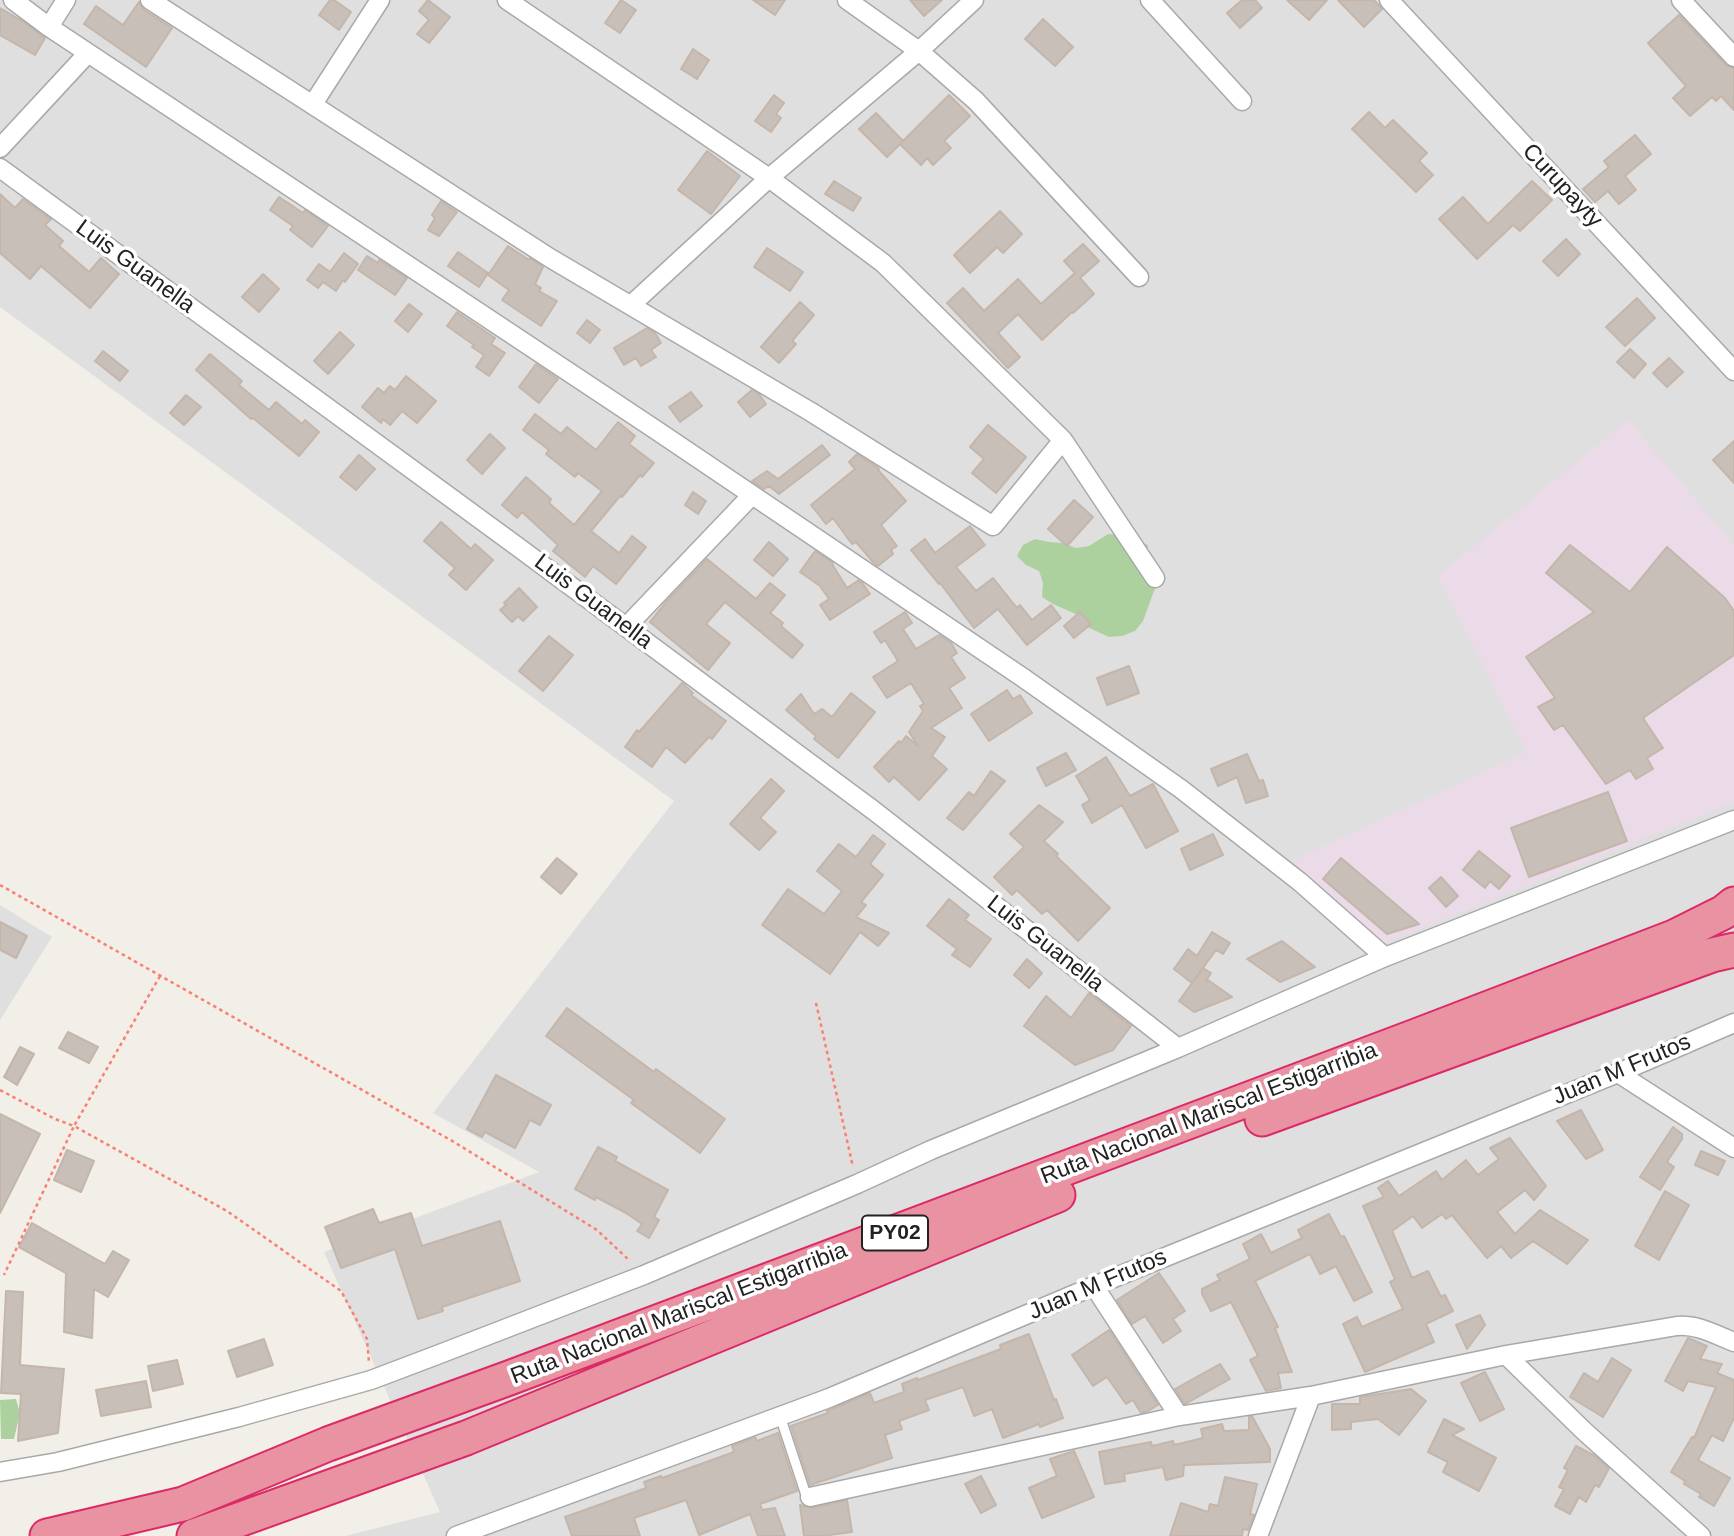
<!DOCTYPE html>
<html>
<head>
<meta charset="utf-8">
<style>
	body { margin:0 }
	canvas { display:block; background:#f2efe9 }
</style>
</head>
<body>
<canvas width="1734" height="1536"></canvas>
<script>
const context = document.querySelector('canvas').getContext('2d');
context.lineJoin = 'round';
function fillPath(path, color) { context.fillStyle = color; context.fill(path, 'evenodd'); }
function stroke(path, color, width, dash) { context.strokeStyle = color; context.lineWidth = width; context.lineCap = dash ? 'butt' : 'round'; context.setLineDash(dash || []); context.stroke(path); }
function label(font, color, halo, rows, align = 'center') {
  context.font = font + ' Helvetica,sans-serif'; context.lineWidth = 7; context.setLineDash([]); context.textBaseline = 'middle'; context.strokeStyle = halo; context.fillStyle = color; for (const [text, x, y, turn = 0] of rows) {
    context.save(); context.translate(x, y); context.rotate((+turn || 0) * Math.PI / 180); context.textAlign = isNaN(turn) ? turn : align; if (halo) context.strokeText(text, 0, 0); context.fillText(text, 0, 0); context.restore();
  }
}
fillPath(new Path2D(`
	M0,0H1734V1536H345L440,1512L324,1252L539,1172L433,1113L674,801L0,307Z
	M0,905L52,937L0,1020Z`), '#e0dfdf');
fillPath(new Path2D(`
	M1628,420L1734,545V802L1385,943L1292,861L1527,752L1438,576Z`), '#ebdbe8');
fillPath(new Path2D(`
	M1108,534L1122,535L1148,545L1147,558L1157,583L1143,621L1135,631L1122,636L1109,637L1085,626L1078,615L1053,604L1042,597L1043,583L1039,571L1026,565L1017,556L1023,545L1035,539L1049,542L1062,543L1076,548L1089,546Z
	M16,1399L20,1413L14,1439H1L0,1400Z`), '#add19e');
const building = new Path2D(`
	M330,0H334L351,12L339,30L319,15Z
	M428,0L450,17L429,43L417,34L429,20L419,11Z
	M621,0L636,10L620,33L605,23Z
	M753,0H785L775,15Z
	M910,0H942L924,16Z
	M1242,0H1255L1262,8L1240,28L1227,13Z
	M1287,0H1327L1309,20Z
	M1338,0H1374L1382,9L1364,27Z
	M139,2L144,10L172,28L146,67L84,24L96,6L123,25Z
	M0,8L24,22L45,38L35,55L0,35Z
	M1679,15L1726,65L1734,68V110L1721,96L1716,101L1712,97L1690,116L1673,98L1686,86L1648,43Z
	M1043,19L1073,47L1055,66L1025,39Z
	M693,49L709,60L697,79L681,69Z
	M774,95L784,103L776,114L781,118L771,132L755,121Z
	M949,95L970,116L944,141L951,148L933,165L927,158L921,165L900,144Z
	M1369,112L1385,128L1393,120L1427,153L1419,161L1433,175L1416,192L1352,129Z
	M876,113L903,141L887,157L859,129Z
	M1635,135L1651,154L1625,176L1636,190L1619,204L1608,191L1595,202L1583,189L1609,167L1604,161Z
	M707,151L740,176L711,214L678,190Z
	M834,181L861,198L853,211L825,194Z
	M1532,181L1552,200L1520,231L1513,225L1477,259L1439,219L1463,197L1488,224Z
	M0,194L15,208L23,199L51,219L45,225L63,241L59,246L89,272L101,258L119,274L90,308L41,266L30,279L0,253Z
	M279,197L303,213L305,210L328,226L312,247L290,230L293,226L270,210Z
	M441,201L457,212L439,236L428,230L435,218L432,215Z
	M1000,211L1022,234L1003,253L997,247L970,273L954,255Z
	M1566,239L1580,254L1558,276L1543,261Z
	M1083,244L1099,261L1080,278L1094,294L1073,313L1072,312L1042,340L1018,314L998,333L1020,357L1008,368L947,303L963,288L984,311L1018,279L1041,304L1075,273L1064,261Z
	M508,246L529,260L530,258L543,267L535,284L541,288L539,291L557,301L541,326L502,300L509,290L488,275Z
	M767,248L803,272L790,291L754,267Z
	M458,252L488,273L479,287L448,266Z
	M344,253L358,264L345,282L343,280L336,291L323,282L318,288L307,280L319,264L330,272Z
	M367,256L378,263L379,260L407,278L395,295L358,270Z
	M263,274L279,289L259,312L242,297Z
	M1637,298L1655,318L1625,346L1606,327Z
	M800,302L814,315L792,341L796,344L779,363L761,347Z
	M409,304L422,314L408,332L395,321Z
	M457,312L495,338L491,344L505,353L489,376L476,367L484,355L472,347L474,345L447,326Z
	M587,320L600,330L590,343L577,333Z
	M647,328L655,333L661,343L651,350L656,357L641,366L636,358L624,365L614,348Z
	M340,332L354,345L328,374L314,361Z
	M1630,349L1646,364L1634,378L1617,362Z
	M103,351L128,371L120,381L95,361Z
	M210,354L242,381L239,385L269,410L276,402L302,424L305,420L319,432L299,456L253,418L251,419L196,370Z
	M1669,358L1683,372L1667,387L1653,373Z
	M536,364L558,379L539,403L519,387Z
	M406,376L436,401L417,423L402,411L390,425L383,419L381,423L362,407L378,388L384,393L390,386L395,390Z
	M752,390L759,394L766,404L750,417L738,402Z
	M691,392L702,406L680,422L669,407Z
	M186,395L201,407L184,425L170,413Z
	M535,414L561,434L567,427L596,450L618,422L635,436L629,444L654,463L642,477L640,475L622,497L620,496L591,531L619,553L632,536L646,547L616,584L593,566L585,577L553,551L558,545L522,512L517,518L502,505L526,477L551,499L549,503L574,525L602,491L578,473L575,477L546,454L549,450L523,430Z
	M988,425L1026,457L996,493L972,473L984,459L970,447Z
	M490,434L505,448L482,474L467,460Z
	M1734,441V483L1713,460Z
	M822,445L830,455L779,494L769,486L764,489L752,481L767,471L778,479Z
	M857,454L877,467L879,469L878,470L906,501L881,525L897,546L891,550L893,554L878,566L873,562L856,542L852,544L833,518L826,524L811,505L855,469L849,462Z
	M359,455L375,469L356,490L340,477Z
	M693,492L706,501L698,514L685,505Z
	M1074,500L1093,517L1067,546L1048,529Z
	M441,522L471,549L475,544L493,560L466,590L449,575L455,568L424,541Z
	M970,526L985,545L956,567L976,591L993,578L1017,608L1020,605L1032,620L1051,605L1061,618L1027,645L998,609L974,628L940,583L939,584L911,550L925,539L935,553Z
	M769,542L788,559L773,576L754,560Z
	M1570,545L1630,592L1667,547L1725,598L1734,611V655L1643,718L1663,748L1647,758L1653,769L1636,779L1630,770L1606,784L1563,725L1554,730L1538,707L1555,698L1526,657L1594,612L1546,573Z
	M815,551L833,563L832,564L847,588L859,580L863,584L870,594L830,620L820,605L829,599L820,586L800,572Z
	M707,559L756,599L770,583L785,595L770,613L783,623L781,626L803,645L792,658L725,602L706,624L730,643L708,670L650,622L667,601Z
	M519,588L537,607L523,621L518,616L512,622L500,610L506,605L504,603Z
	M905,612L912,623L903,629L916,649L939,635L951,643L957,653L951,657L965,678L949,688L962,708L931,728L945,737L932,756L947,769L919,800L894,777L889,782L874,767L899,741L901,743L906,736L918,746L909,732L923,711L920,706L924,704L911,683L887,698L873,677L898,661L885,640L881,643L874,632Z
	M1080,612L1091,624L1074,638L1064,626Z
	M549,636L573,655L543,691L519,671Z
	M1129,666L1139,693L1107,705L1097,678Z
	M682,683L693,693L691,695L726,721L712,739L709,737L685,763L666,747L652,767L625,747L637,730L639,732Z
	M1007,690L1013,699L1020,695L1032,713L989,741L971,714Z
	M851,693L875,712L838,758L814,739L816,736L786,710L801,694L814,714L822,709L832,717Z
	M1066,753L1076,770L1046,786L1037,768Z
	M1247,754L1259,781L1263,780L1268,796L1246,803L1237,777L1218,786L1211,769Z
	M1106,757L1130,796L1153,784L1178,831L1146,848L1122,805L1092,823L1082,805L1090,800L1076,776Z
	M991,771L1005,781L963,830L947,818L969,792L974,796Z
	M771,779L784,791L760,818L776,832L759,850L730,824Z
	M1608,792L1627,841L1529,877L1511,828Z
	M1039,805L1063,822L1044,841L1058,854L1056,856L1110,908L1078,941L1047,910L1042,914L1017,890L1012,895L994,877L1024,847L1010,834Z
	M1213,834L1223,855L1190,870L1181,849Z
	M873,835L885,844L870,864L883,875L861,902L866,905L856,917L889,933L878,946L860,932L830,974L762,925L788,889L824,914L842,891L817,871L839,844L856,857Z
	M1479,851L1510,876L1499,889L1490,881L1485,888L1463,870Z
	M557,858L577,874L561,894L541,877Z
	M1341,858L1419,924L1387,934L1323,879Z
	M1441,877L1458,896L1446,907L1429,888Z
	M949,899L969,915L965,920L991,939L970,967L952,955L957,949L927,926Z
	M0,922L27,936L16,958L0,950Z
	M1212,932L1230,943L1223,954L1216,950L1192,983L1174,969L1188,949L1197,956Z
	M1282,941L1315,967L1280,982L1247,959Z
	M1027,959L1042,973L1029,988L1014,975Z
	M1203,968L1211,973L1206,981L1208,980L1232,997L1194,1012L1179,1001Z
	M1089,993L1131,1026L1113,1050L1075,1065L1024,1026L1046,996L1071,1018Z
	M567,1008L654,1072L656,1069L725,1119L700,1153L631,1103L634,1100L546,1036Z
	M68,1032L98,1047L89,1063L59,1048Z
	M20,1047L34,1054L17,1085L4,1077Z
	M496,1075L551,1105L540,1125L530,1120L515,1148L485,1132L482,1137L467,1129Z
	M1581,1110L1603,1150L1586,1159L1557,1121Z
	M0,1114L40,1134L0,1213Z
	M1673,1127L1682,1134V1139L1667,1162L1674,1167L1660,1190L1640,1177Z
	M1510,1138L1546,1186L1534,1200L1525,1190L1497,1212L1515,1234L1540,1210L1588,1240L1567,1264L1533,1241L1511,1258L1501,1246L1487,1258L1452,1215L1446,1219L1442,1214L1422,1228L1413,1216L1392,1231L1412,1278L1428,1271L1441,1297L1445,1295L1453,1311L1426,1324L1434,1342L1365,1372L1343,1324L1357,1317L1362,1327L1403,1309L1390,1282L1395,1279L1363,1206L1384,1197L1378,1188L1388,1181L1399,1196L1436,1171L1442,1180L1466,1160L1478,1175L1499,1159L1490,1148Z
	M598,1147L617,1157L615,1161L668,1190L654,1217L659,1220L649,1238L637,1231L642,1224L626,1213L596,1197L595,1200L575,1189Z
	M67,1150L94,1161L81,1192L54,1180Z
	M1701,1151L1725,1161L1718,1175L1695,1165Z
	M1665,1191L1689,1205L1659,1260L1635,1246Z
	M373,1209L379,1223L411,1213L422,1246L500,1221L520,1281L442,1307L443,1311L418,1319L395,1249L341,1268L325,1227Z
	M1329,1214L1341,1237L1344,1236L1372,1292L1354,1301L1336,1266L1320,1274L1310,1254L1255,1281L1278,1327L1275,1328L1292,1372L1278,1373L1281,1388L1266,1391L1250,1360L1258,1356L1231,1302L1211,1311L1202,1294V1289L1220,1280L1217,1275L1250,1259L1243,1244L1261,1234L1271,1253L1302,1238L1298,1230Z
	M32,1223L105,1264L113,1251L129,1260L108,1297L94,1289L92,1338L64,1332L66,1273L19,1247Z
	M1159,1273L1185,1311L1173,1319L1181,1331L1163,1343L1145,1316L1132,1324L1117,1300Z
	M6,1291L23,1292L20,1365L64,1369L58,1433L18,1441L21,1394L1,1393Z
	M1480,1315L1485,1325L1467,1349L1456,1325Z
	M1109,1330L1158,1405L1148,1411L1141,1413L1133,1400L1126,1404L1107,1377L1093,1386L1072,1355Z
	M1029,1334L1054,1400L1056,1399L1063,1418L1040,1427L1039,1424L1003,1438L992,1409L974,1416L963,1387L925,1400L929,1410L899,1421L902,1429L885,1435L892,1458L810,1485L791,1426L828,1413L827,1411L870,1393L874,1403L904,1392L902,1384L917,1378L918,1380L1001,1349L1000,1345Z
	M1688,1338L1707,1346L1700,1359L1722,1364L1717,1373L1734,1380V1418L1723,1441L1712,1435L1698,1460L1730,1478L1714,1506L1699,1497L1701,1494L1684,1484L1685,1481L1671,1472L1692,1437L1694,1438L1716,1387L1688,1381L1683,1391L1665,1381Z
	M264,1339L273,1365L237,1377L228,1351Z
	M1612,1358L1631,1370L1603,1417L1570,1397L1584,1373L1598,1382Z
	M177,1360L183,1384L153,1391L148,1366Z
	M1220,1364L1230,1379L1185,1404L1175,1389Z
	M1485,1372L1504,1409L1480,1421L1461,1383Z
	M146,1381L151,1407L101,1416L96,1390Z
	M1411,1389L1426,1401L1399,1435L1378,1419L1351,1422V1429L1332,1430V1404H1360V1397Z
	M1252,1416L1270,1449V1462L1184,1465L1183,1476L1166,1480L1163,1467L1124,1474L1125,1481L1105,1484L1099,1452L1151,1442L1152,1446L1173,1441L1174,1445L1203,1438L1201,1429L1222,1424L1224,1431L1249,1430V1417Z
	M1444,1419L1464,1429L1452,1435L1496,1458L1479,1491L1443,1472L1448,1462L1428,1452Z
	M778,1433L797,1491L760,1504L762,1510L775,1508L785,1536H758L750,1514L699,1535L686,1500L634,1518L640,1536H572L565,1517L646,1488L644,1482L661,1476L662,1478L734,1452L732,1446L755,1437L757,1441Z
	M1576,1446L1595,1456L1609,1468L1599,1487L1595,1485L1586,1502L1579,1497L1570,1514L1555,1506L1564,1489L1559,1487L1568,1470L1564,1468Z
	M1074,1451L1094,1497L1042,1518L1029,1488L1057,1476L1050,1459Z
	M981,1476L996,1505L981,1513L965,1484Z
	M1225,1477L1257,1484L1250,1514L1254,1515L1248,1530L1243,1529L1242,1536H1170L1181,1503L1208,1512L1210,1504L1218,1506Z
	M847,1500L852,1532L822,1536H804L800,1505L812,1508Z`);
fillPath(building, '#c7bfb8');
stroke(building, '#c4b6ab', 2);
const lane = new Path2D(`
	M780,1416L805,1492L810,1497`);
const street = new Path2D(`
	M13,0L49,27L656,430L1022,677L1181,789L1300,882L1385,957
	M150,0L550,258L811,412L993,526L1063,440
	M507,0L769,178L883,263L1063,440L1155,578
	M847,0L919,51L976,101L1139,277
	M1150,0L1242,101
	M1389,0L1734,371
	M1681,0L1734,57
	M49,27L66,0
	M313,104L380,0
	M0,148L88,53
	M0,168L518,547L873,810L1178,1048
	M631,305L769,178L919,51L974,0
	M626,627L752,495
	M1618,1073L1734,1148
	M1094,1286L1179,1416
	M1506,1355L1584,1431L1701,1536
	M0,1472L58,1462L239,1417L371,1380L437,1355L644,1275L857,1184L931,1150L1178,1048L1385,957L1734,820
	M810,1497L1179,1416L1311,1396L1506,1355L1677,1326C1697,1324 1716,1335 1734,1342
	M456,1536L829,1398L1094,1286L1618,1073L1734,1023
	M1258,1536L1311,1396`);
const highway = new Path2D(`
	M1262,1119L1712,955L1734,950
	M47,1536L183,1504L328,1444L509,1378L1416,1036L1674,937L1724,912L1734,904
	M194,1536L466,1438L1058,1195`);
stroke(lane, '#a9a9a9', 12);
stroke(street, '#a9a9a9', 21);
stroke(highway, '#dc2a67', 37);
stroke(new Path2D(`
	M0,885L454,1142L597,1230L630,1261
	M160,976L74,1126L227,1211L341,1291L367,1339L369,1363
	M816,1003L853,1167
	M0,1090L55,1119L74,1126L4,1275`), '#fa8072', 2.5, [3.5, 3.5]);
stroke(lane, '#fff', 9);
stroke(street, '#fff', 18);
stroke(highway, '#e892a2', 33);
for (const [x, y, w] of [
	[895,1233,66]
]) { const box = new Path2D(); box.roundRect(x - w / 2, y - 17.5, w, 35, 5); context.fillStyle = '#fff'; context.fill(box); stroke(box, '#222', 2); }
label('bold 21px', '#222', null, [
	["PY02",895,1233]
]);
label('23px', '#222', '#fff', [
	["Curupayty",1562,186,47],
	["Luis Guanella",135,267,36],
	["Luis Guanella",593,602,37],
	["Luis Guanella",1045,944,38],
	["Juan M Frutos",1622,1070,-23],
	["Ruta Nacional Mariscal Estigarribia",1209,1114,-21],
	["Juan M Frutos",1098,1285,-23],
	["Ruta Nacional Mariscal Estigarribia",679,1314,-21]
]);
</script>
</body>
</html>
